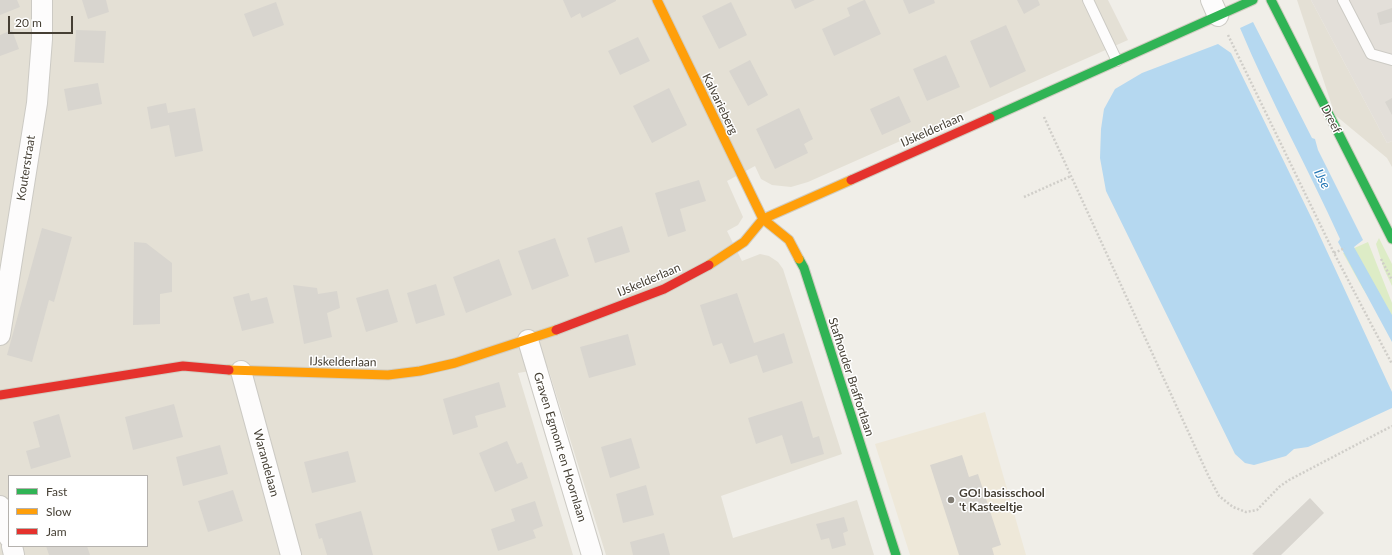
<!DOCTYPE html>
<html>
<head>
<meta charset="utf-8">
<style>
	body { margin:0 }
	#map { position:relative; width:1392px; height:555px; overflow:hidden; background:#f0eee8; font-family:Lato,sans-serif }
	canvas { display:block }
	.legend { position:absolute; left:8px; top:475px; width:140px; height:72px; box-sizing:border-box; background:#fff; border:1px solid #b5b2ae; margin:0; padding:5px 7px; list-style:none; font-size:12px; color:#453f34 }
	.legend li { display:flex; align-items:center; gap:8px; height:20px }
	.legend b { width:20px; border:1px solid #b5b2ae }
	.scale { position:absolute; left:8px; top:16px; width:65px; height:18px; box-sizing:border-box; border:2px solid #453f34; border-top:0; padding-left:5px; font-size:12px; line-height:14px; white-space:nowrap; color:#453f34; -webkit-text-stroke:3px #fff; paint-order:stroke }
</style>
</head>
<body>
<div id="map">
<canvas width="1392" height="555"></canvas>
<ul class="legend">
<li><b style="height:5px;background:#30b455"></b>Fast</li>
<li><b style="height:5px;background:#ff9f0a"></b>Slow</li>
<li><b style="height:5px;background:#e5322d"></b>Jam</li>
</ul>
<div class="scale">20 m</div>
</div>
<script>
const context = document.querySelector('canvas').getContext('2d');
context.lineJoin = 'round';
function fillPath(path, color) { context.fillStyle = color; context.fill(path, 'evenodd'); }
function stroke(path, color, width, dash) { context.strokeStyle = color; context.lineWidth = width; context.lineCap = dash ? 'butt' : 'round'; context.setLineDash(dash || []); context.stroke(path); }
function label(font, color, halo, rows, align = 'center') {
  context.font = font + ' Lato,sans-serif'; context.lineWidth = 3; context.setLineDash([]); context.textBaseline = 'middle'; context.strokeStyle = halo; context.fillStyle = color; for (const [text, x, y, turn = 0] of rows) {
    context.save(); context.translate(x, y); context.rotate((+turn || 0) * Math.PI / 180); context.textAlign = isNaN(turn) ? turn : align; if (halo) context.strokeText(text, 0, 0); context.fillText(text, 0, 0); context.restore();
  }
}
fillPath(new Path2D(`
	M0,0H1108L1128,40L808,182L791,187L772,185L761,179L755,166L727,181L743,217L738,225L727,231L742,261L760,254L769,256L778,262L783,269L842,454L721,496L733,538L857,500L874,555H606L548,368L518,373L573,555H0ZM9,476H147V546H9Z
	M1297,0H1311L1387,143L1392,141V167L1387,158L1335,115Z`), '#e4e0d5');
fillPath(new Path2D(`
	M1311,0H1392V141L1387,143Z`), '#e3dfd9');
fillPath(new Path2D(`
	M985,412L1026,555H910L875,444Z`), '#eee8d9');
fillPath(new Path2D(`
	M1379,238L1392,264V286L1384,269L1376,244Z
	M1368,242L1392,303V333L1362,287L1343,253Z`), '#ddecc6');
fillPath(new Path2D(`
	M1253,22L1312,138L1315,139L1318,150L1363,240L1354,247L1392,315V342L1338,242L1340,239C1308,168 1270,100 1240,28Z
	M1218,44L1231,53L1312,219L1392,392V408L1308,447L1294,449L1286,456L1254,465L1245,463L1235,454L1106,191L1100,158L1101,129L1104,109L1115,89L1142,73Z`), '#b5d8f0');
fillPath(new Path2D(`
	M0,0H17L20,7L0,15Z
	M82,0H106L109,12L88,19Z
	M563,0H616V1L582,18L580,13L571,18Z
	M791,0H815L795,9Z
	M864,0H865L881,34L834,56L822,29L850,16L847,8Z
	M903,0H934L935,3L909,14Z
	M1017,0H1038L1040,5L1024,14Z
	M276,2L284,25L253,37L244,14Z
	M731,2L747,35L719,49L702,16Z
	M1392,8V22L1380,25L1377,13Z
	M1006,25L1026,71L990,88L970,41Z
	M12,30L19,49L0,56V35Z
	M76,30L106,31L104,63L74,62Z
	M638,37L650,61L620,75L608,51Z
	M946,55L960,87L927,101L913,69Z
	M750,60L768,95L748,106L729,71Z
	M98,83L102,104L68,111L64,89Z
	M669,88L687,125L652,143L633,106Z
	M899,96L911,122L882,135L870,109Z
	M1392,98V115L1385,102Z
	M166,103L168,113L195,108L203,151L175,157L169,125L151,129L147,107Z
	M799,108L813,139L804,144L808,153L775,169L756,129Z
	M699,180L706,201L680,209L686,231L668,237L655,193Z
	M622,226L630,252L595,263L587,238Z
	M42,228L72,237L54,302L49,300L32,362L7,355Z
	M555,238L569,276L532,290L518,251Z
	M134,242L146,243L172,263V292L160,294V324L133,325Z
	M499,259L512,295L466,313L453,277Z
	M436,284L445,315L416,324L407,293Z
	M293,285L317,288L318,294L337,291L340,308L327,313L332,337L304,344Z
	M388,289L398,322L366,332L356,298Z
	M249,293L251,301L267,297L274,323L242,331L233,297Z
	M737,293L754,343L784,333L793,363L763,373L757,355L730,364L722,343L713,346L700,305Z
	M628,334L636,365L589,378L580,347Z
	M499,382L506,407L475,416L478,427L453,435L443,399Z
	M802,401L813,438L819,436L824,454L791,464L782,435L756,444L748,418Z
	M174,404L183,437L133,450L125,417Z
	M59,414L71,457L31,469L26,451L40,447L33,422Z
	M631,438L640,468L610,478L601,447Z
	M507,441L517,464L522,462L528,478L495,492L479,453Z
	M220,445L228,474L183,486L176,457Z
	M348,451L356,482L312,493L304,462Z
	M962,455L969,477L978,474L1001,545L992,548L994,555H959L930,465Z
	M646,485L654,515L623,523L616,494Z
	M233,490L243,521L208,532L198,501Z
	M1310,498L1324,513L1281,555H1254L1252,554Z
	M535,501L543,526L533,530L536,538L498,551L491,529L515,521L511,509Z
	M361,511L373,555H327L322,538L319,539L315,524Z
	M844,517L848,531L843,533L846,545L832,549L829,538L821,540L816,524Z
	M664,533L670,555H633L630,542Z
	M46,546H87L90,555H49Z`), '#d8d5cf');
const lane = new Path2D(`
	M1088,0L1117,61
	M1343,0L1371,54L1392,60`);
const street = new Path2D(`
	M1211,0L1218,16
	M0,335L37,103L42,39V0
	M528,340L592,555
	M241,371L291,555
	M0,506L9,537
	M12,546L14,555`);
const fast = new Path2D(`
	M1271,0L1392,239
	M990,118L1253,0
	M799,259L804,268L896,555`);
const slow = new Path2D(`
	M657,0L763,219L789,240L799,259
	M709,265L744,242L763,219L851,180
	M229,370L388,375L420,371L455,363L556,330`);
const jam = new Path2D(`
	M851,180L990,118
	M556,330L664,289L709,265
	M0,395L183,366L229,370`);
stroke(lane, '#cccac4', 12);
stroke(street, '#cccac4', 22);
stroke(fast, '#d1ccc0', 11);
stroke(slow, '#d1ccc0', 11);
stroke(jam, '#d1ccc0', 11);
stroke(new Path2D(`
	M1228,35L1334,253L1392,364
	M1044,117L1208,475L1219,496L1233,507L1246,512L1257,510L1279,487L1289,480L1392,426
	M1024,197L1071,176
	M1334,253L1345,248
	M1381,259L1392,280`), '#d0cec9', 2.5, [2, 2]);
stroke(lane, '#fdfcfc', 10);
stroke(street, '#fdfcfc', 20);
stroke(fast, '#30b455', 9);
stroke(slow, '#ff9f0a', 9);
stroke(jam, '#e5322d', 9);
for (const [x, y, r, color] of [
	[951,500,4,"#817c73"]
]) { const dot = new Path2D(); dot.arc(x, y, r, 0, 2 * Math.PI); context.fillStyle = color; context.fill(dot); stroke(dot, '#fff', 1.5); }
label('12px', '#453f34', '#fff', [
	["Kalvarieberg",720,104,64],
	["Dreef",1331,119,63],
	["IJskelderlaan",932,130,-24],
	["Kouterstraat",26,168,-81],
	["IJskelderlaan",649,280,-23],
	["IJskelderlaan",343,362,1],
	["Stafhouder Braffortlaan",851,377,72],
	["Graven Egmont en Hoornlaan",560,447,73],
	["Warandelaan",266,463,75]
]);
label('bold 12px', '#453f34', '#fff', [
	["GO! basisschool",959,493],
	["'t Kasteeltje",959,507]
], 'left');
label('italic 13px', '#2779b6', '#fff', [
	["IJse",1322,179,63]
]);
</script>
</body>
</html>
